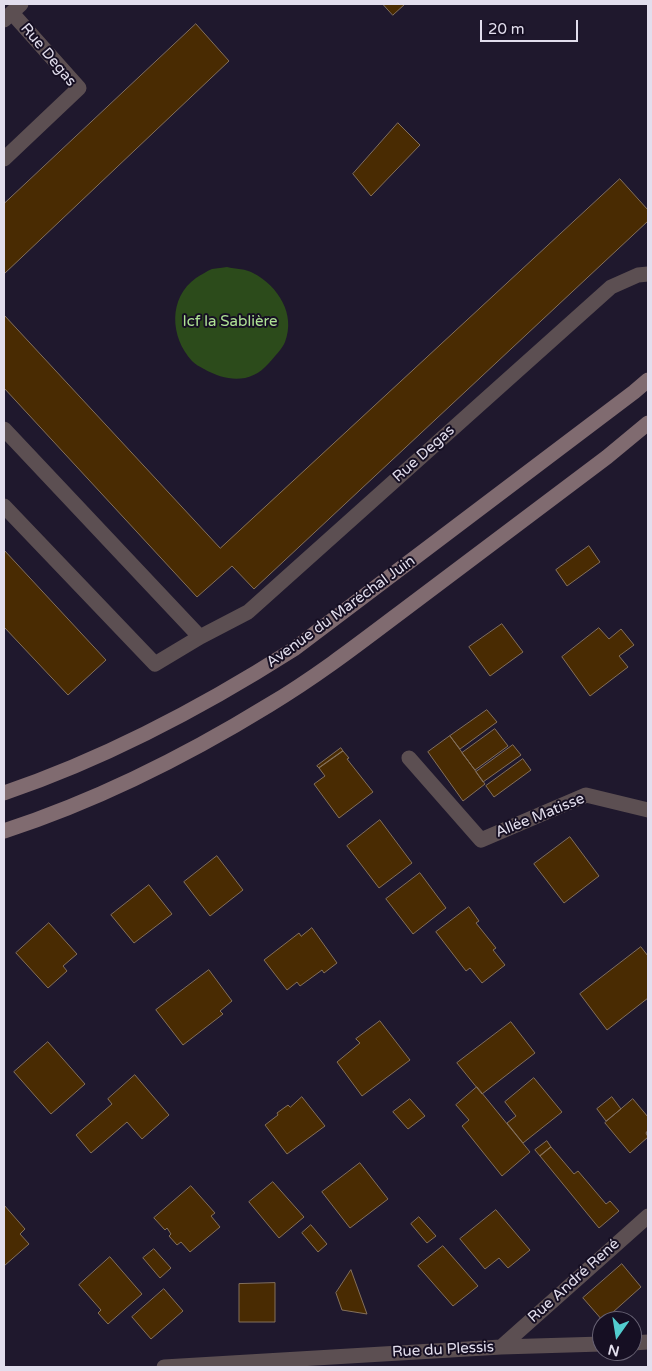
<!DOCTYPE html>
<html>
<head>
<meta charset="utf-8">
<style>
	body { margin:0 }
	#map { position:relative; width:652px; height:1371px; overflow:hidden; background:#1f182d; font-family:"Varela Round",sans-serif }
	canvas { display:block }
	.frame { position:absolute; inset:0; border:5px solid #e2deed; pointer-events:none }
	.north { position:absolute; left:592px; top:1311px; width:50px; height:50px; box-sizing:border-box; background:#160f23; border:1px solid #686274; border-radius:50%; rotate:193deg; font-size:14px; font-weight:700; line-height:20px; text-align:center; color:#e2deed }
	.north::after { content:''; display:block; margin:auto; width:18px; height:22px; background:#52cdcf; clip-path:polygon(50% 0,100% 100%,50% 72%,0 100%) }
	.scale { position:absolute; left:480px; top:20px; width:98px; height:22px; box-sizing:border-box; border:2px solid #e2deed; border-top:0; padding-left:6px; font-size:15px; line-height:18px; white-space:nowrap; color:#e2deed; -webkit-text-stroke:4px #160f23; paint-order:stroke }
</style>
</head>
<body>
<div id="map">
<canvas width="652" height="1371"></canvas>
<div class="frame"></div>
<div class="north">N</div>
<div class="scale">20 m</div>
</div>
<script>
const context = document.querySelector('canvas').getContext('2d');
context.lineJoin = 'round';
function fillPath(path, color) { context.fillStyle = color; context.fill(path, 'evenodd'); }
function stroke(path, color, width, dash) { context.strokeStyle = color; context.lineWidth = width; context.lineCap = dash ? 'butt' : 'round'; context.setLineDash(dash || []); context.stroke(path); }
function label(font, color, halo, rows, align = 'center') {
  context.font = font + ' "Varela Round",sans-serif'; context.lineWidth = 4; context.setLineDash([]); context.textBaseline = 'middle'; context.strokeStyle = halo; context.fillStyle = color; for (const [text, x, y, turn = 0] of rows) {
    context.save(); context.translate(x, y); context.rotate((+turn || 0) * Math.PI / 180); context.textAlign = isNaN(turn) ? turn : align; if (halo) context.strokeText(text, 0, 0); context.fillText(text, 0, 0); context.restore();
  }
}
fillPath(new Path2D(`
	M227,267C235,269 247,269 253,273C278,286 296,314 285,342C282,349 274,357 269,363C251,384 227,382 204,369C200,367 195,364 192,361C170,337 168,298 196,278C201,275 207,271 212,269C217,268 223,268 227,267Z`), '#2c4b1b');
const building = new Path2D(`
	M383,4H405L393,15Z
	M196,24L229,61L4,274V204Z
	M398,123L420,145L371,196L353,174Z
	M620,179L648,210V221L254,589L232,566L197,597L4,388V315L220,548Z
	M589,546L600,562L567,586L556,570Z
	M4,550L106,660L68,695L4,627Z
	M502,624L523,652L490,676L469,647Z
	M599,628L609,639L621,629L634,645L619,656L628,667L590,696L562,657Z
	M487,710L497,722L460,749L450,736Z
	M495,729L508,746L475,770L462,753Z
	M450,736L485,784L463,801L428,752Z
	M513,745L521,755L483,782L476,772Z
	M341,748L343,751L319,768L317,766Z
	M343,751L349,758L347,759L373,792L339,818L314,784L325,776L319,768Z
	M523,759L531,770L494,797L486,786Z
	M380,820L412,863L379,888L347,846Z
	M570,837L599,876L564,903L534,864Z
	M217,856L243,890L210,916L184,882Z
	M420,873L446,908L413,934L386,899Z
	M149,885L172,914L134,943L111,915Z
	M469,907L479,921L476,923L496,948L493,950L505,965L482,983L470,968L466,971L436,932Z
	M49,923L77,954L63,966L67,971L48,988L16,953Z
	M312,928L337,963L324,973L322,970L300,986L297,982L287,990L264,960L299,933L301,936Z
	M641,947L648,956V998L607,1030L580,994Z
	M209,970L232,1001L220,1011L223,1014L183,1045L156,1010Z
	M380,1021L410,1060L362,1096L337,1062L360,1043L356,1039Z
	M511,1022L535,1053L482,1094L457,1063Z
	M48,1042L85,1084L51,1114L14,1072Z
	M135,1075L169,1115L142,1139L127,1122L91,1153L76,1135L112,1104L108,1099Z
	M534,1078L562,1112L523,1143L507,1123L516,1116L505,1102Z
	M477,1087L530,1152L502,1176L462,1126L469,1120L456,1105Z
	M302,1097L325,1126L287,1154L265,1125L278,1115L277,1113L288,1105L290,1107Z
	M612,1097L621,1109L606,1121L597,1109Z
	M410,1099L425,1116L408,1129L393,1112Z
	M633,1099L648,1117V1130L646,1133L648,1137L630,1153L605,1123Z
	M547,1141L551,1147L540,1156L535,1150Z
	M551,1147L574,1174L578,1171L606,1204L610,1201L619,1211L599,1228L540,1156Z
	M360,1163L388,1199L350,1228L322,1192Z
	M273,1182L304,1217L279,1238L249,1202Z
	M191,1186L215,1213L211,1216L220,1227L190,1252L181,1242L177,1245L169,1236L171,1234L167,1228L165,1230L154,1218Z
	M4,1205L25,1229L20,1234L29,1244L4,1266Z
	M496,1210L530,1250L508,1268L499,1258L485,1269L460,1239Z
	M419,1217L436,1236L427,1243L411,1224Z
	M311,1225L327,1244L318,1252L302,1233Z
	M443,1246L478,1286L453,1306L418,1266Z
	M154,1249L171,1268L160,1278L143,1258Z
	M110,1257L142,1294L108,1324L98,1313L101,1310L79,1285Z
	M622,1264L641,1287L603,1321L583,1298Z
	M351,1270L367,1314L342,1310L336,1293Z
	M275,1283V1322H239V1284Z
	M164,1289L183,1311L151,1339L132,1317Z`);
fillPath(building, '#492b02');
stroke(building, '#84705b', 1);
stroke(new Path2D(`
	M4,20L21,4
	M4,159L79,88L12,13
	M4,429L200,637
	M4,506L155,664L200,637L248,612L611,287L638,275L648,274
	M409,758L481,840L586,795L648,810
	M632,1343L648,1342
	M501,1347L648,1216
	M164,1367L501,1347L602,1344`), '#5c4f52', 15);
stroke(new Path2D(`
	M4,793C107,758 203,707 294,649L634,392L648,380
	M4,831C96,801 186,756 269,705C321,674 369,636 417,600C480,552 544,505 607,457L648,423`), '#806b70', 15);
label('15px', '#e2deed', '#160f23', [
	["Rue Degas",48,55,50],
	["Rue Degas",424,454,-42],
	["Avenue du Maréchal Juin",341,612,-36],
	["Allée Matisse",540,816,-22],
	["Rue André René",574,1281,-42],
	["Rue du Plessis",443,1350,-3]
]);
label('15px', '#afe295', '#160f23', [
	["Icf la Sablière",230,322]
]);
</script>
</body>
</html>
